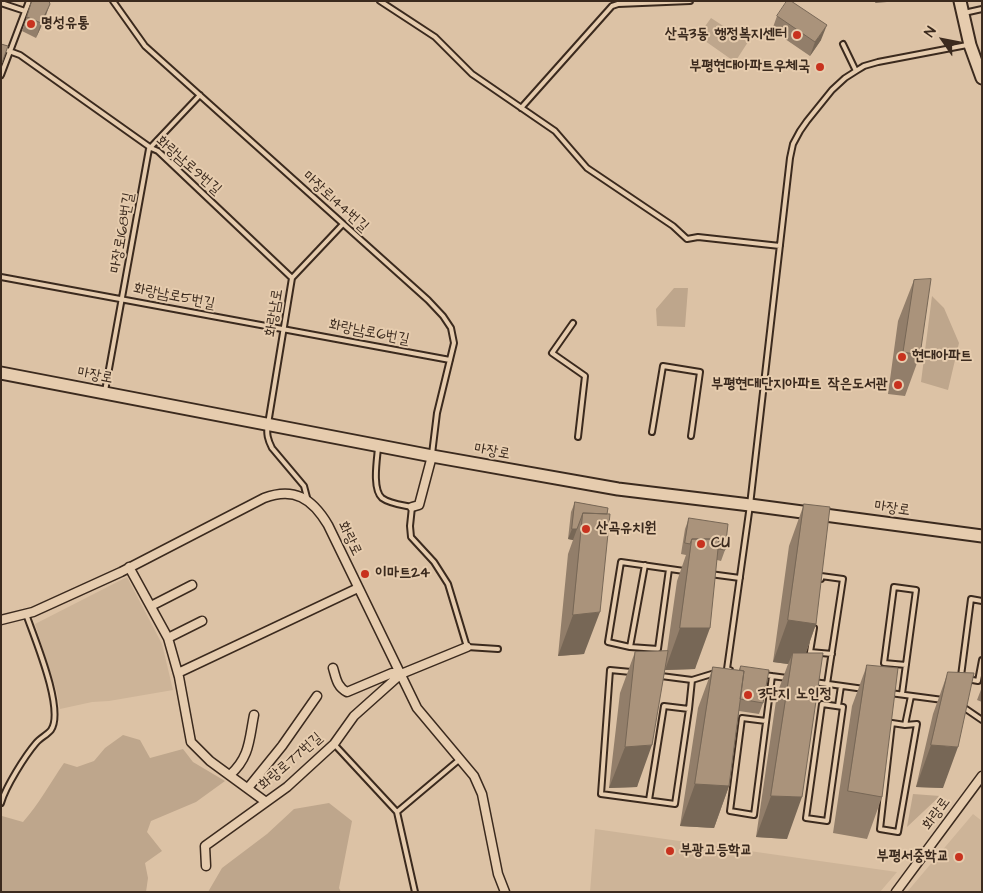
<!DOCTYPE html>
<html>
<head>
<meta charset="utf-8">
<style>
	body { margin:0 }
	#map { position:relative; width:983px; height:893px; overflow:hidden; background:#dcc2a5; font-family:"Architects Daughter",sans-serif }
	canvas { display:block }
	.frame { position:absolute; inset:0; border:2px solid #3b2a1e; pointer-events:none }
	.north { position:absolute; left:918px; top:15px; width:50px; height:50px; -webkit-text-stroke:4px #e6ccae; paint-order:stroke; rotate:303deg; font-size:14px; font-weight:700; line-height:20px; text-align:center; color:#3b2a1e }
	.north::after { content:''; display:block; margin:auto; width:18px; height:22px; background:#3b2a1e; clip-path:polygon(50% 0,100% 100%,50% 72%,0 100%) }
</style>
</head>
<body>
<div id="map">
<canvas width="983" height="893"></canvas>
<div class="frame"></div>
<div class="north">N</div>
</div>
<script>
const context = document.querySelector('canvas').getContext('2d');
context.lineJoin = 'round';
function fillPath(path, color) { context.fillStyle = color; context.fill(path, 'evenodd'); }
function stroke(path, color, width, dash) { context.strokeStyle = color; context.lineWidth = width; context.lineCap = dash ? 'butt' : 'round'; context.setLineDash(dash || []); context.stroke(path); }
function label(font, color, halo, rows, align = 'center') {
  context.font = font + ' "Architects Daughter","Poor Story",sans-serif'; context.lineWidth = 4; context.setLineDash([]); context.textBaseline = 'middle'; context.strokeStyle = halo; context.fillStyle = color; for (const [text, x, y, turn = 0] of rows) {
    context.save(); context.translate(x, y); context.rotate((+turn || 0) * Math.PI / 180); context.textAlign = isNaN(turn) ? turn : align; if (halo) context.strokeText(text, 0, 0); context.fillText(text, 0, 0); context.restore();
  }
}
fillPath(new Path2D(`
	M127,577L162,644L173,690L109,701L92,702L60,709L57,693L35,624Z
	M973,814L982,821V892H907Z
	M595,829L897,872L880,892H590Z`), '#cdb498');
fillPath(new Path2D(`
	M711,18L748,42L735,62L698,36Z
	M674,288H688L685,327L657,326L656,309Z
	M932,296L944,308L959,343L948,390L921,382Z
	M123,735L140,740L150,758L183,749L193,762L225,781L196,802L151,821L147,832L162,851L145,863L148,878L146,892H1L2,816L23,822C39,804 50,783 64,763L77,767L94,761L105,748Z
	M913,794L940,796L907,827Z
	M329,803L352,821L339,888L341,892H208L222,868L267,834L294,809Z`), '#bea68c');
const lane = new Path2D(`
	M113,1L145,46L428,300L443,316L451,328L454,343L437,413L432,454
	M380,1L435,37L472,74L555,131L587,168L673,226L687,239L698,237L780,246
	M1,3L25,11
	M964,13L982,9
	M843,44L856,71
	M1,48L20,55L151,148L158,151L292,278
	M1,75L29,1
	M521,108L612,6L618,4L690,1
	M1,277L450,360
	M573,323L552,353L585,376L578,437
	M105,391L149,149L200,95
	M652,432L663,366L700,372L691,436
	M378,448C377,460 372,489 382,498C390,504 403,505 412,507L410,526L411,537L434,562L448,584L467,647L498,649
	M308,501L304,486L272,448C268,440 266,434 268,424L292,278L343,224
	M669,569L658,649L630,647L608,642L621,562L684,571
	M710,574L740,578
	M821,579V576L843,579L827,684
	M814,628L810,652L832,654
	M630,647L645,565
	M730,670L727,669L750,505L790,158L793,144L800,131L807,121L832,90L845,78L856,71L864,66L878,62L967,45
	M631,672L610,670L601,794L675,804L689,709L664,706L649,800
	M764,675L787,678
	M661,676L692,680L715,673
	M961,676L971,599L982,601
	M967,679L978,681L982,660
	M814,682L864,689
	M890,693L943,700
	M902,694L916,590L894,587L884,663L906,665
	M822,704L843,707L827,821L806,818Z
	M838,706L841,686
	M963,707L982,720
	M689,709L692,680
	M766,721L742,718L730,811L754,815L772,676
	M905,725L917,724L898,832L880,829L892,723L905,725L911,696
	M334,744L397,812L415,892
	M1,803C6,786 25,756 36,743C40,738 47,735 51,730C65,710 34,637 26,614
	M397,812L460,759`);
const street = new Path2D(`
	M412,507L419,505L432,456
	M129,567L168,638L179,677L191,742L210,761L266,802
	M151,606L192,585
	M1,620L33,612L121,572L264,498C294,487 312,498 328,525L417,708L474,776L482,794L498,874L505,892
	M168,638L202,621
	M333,668C336,678 337,687 347,692L392,673L401,674L467,647
	M178,673L358,588
	M230,775C250,757 249,740 254,715
	M248,788L282,746L317,696
	M206,866L205,846L287,787L334,744L354,716L401,674
	M896,892L982,776`);
const secondary = new Path2D(`
	M960,1L970,45L982,78
	M1,373L432,456L618,489L750,505L982,536`);
stroke(lane, '#3b2a1e', 8);
stroke(street, '#3b2a1e', 11);
stroke(secondary, '#3b2a1e', 15);
stroke(lane, '#e6ccae', 4);
stroke(street, '#e6ccae', 8);
stroke(secondary, '#e6ccae', 11);
fillPath(new Path2D(`
	M32,1L45,18L36,38L22,31Z
	M777,16L821,40L810,56L772,30Z
	M914,280L920,355L905,396L888,394L898,321Z
	M575,502L608,508L584,654L558,656L568,554L573,540L568,539L571,512Z
	M804,504L816,624L806,653L787,839L756,837L777,694L788,664L773,662L789,546Z
	M689,518L725,550L721,561L717,560L695,669L665,670L637,787L609,788L620,693L635,652L667,651L677,581L686,555L681,554L685,529Z
	M867,665L882,797L867,839L833,833L852,706Z
	M741,666L763,703L759,714L739,711L729,786L714,828L680,826L698,708L713,667L739,670Z
	M948,672L943,788L916,787L933,714Z
	M982,687V702L977,700Z`), '#927e6a');
fillPath(new Path2D(`
	M876,1H899L875,3Z
	M50,4L45,18L36,38L41,23Z
	M827,25L821,40L810,56L815,42Z
	M572,529H577L573,540L568,539Z
	M600,612L584,654L558,656L573,615Z
	M788,620L816,624L801,666L793,653L788,664L773,662Z
	M680,628H710L695,669L665,670Z
	M652,745L637,787L609,788L625,747Z
	M931,745L958,747L943,788L916,787Z
	M695,784L729,786L714,828L680,826Z
	M771,796L802,797L787,839L756,837Z`), '#776756');
const building = new Path2D(`
	M32,1H49L50,4L41,23L27,17Z
	M787,1H791L827,25L815,42L777,16Z
	M1,44L8,46L2,63H1Z
	M931,279L920,355L903,352L914,280Z
	M575,502L608,508L607,514L583,513L577,529H572Z
	M804,504L830,507L816,624L788,620Z
	M583,513L610,514L600,612L573,615Z
	M689,518L728,524L725,550L718,549L719,539H692L690,544L685,543Z
	M692,539H719L710,628H680Z
	M668,651L652,745L625,747L635,652Z
	M793,653H823L802,797L771,796Z
	M867,665L898,668L882,797L848,791Z
	M741,666L769,670L763,703L740,699L744,671L740,670Z
	M713,667L744,671L729,786L695,784Z
	M948,672L974,673L958,747L931,745Z`);
fillPath(building, '#aa937b');
stroke(building, '#776756', 1);
for (const [x, y, r, color] of [
	[31,24,5,"#c8321e"],
	[797,35,5,"#c8321e"],
	[820,67,5,"#c8321e"],
	[902,357,5,"#c8321e"],
	[898,385,5,"#c8321e"],
	[586,529,5,"#c8321e"],
	[701,544,5,"#c8321e"],
	[365,574,5,"#c8321e"],
	[748,695,5,"#c8321e"],
	[670,851,5,"#c8321e"],
	[959,857,5,"#c8321e"]
]) { const dot = new Path2D(); dot.arc(x, y, r, 0, 2 * Math.PI); context.fillStyle = color; context.fill(dot); stroke(dot, '#e6ccae', 2); }
label('bold 15px', '#3b2a1e', '#e6ccae', [
	["명성유통",41,24],
	["산곡3동 행정복지센터",787,35,"right"],
	["부평현대아파트우체국",810,67,"right"],
	["현대아파트",912,357],
	["부평현대1단지아파트 작은도서관",888,385,"right"],
	["산곡유치원",596,529],
	["CU",711,544],
	["이마트24",375,574],
	["3단지 노인정",758,695],
	["부광고등학교",680,851],
	["부평서중학교",949,857,"right"]
], 'left');
label('15px', '#3b2a1e', '#e6ccae', [
	["화랑남로9번길",188,166,41],
	["마장로144번길",335,202,42],
	["마장로168번길",123,233,-80],
	["화랑남로5번길",174,297,11],
	["화랑남로",275,313,-81],
	["화랑남로6번길",369,333,11],
	["마장로",95,376,11],
	["마장로",492,452,10],
	["마장로",892,509,8],
	["화랑로",349,539,64],
	["화랑로77번길",291,762,-41],
	["화랑로",937,814,-54]
]);
</script>
</body>
</html>
